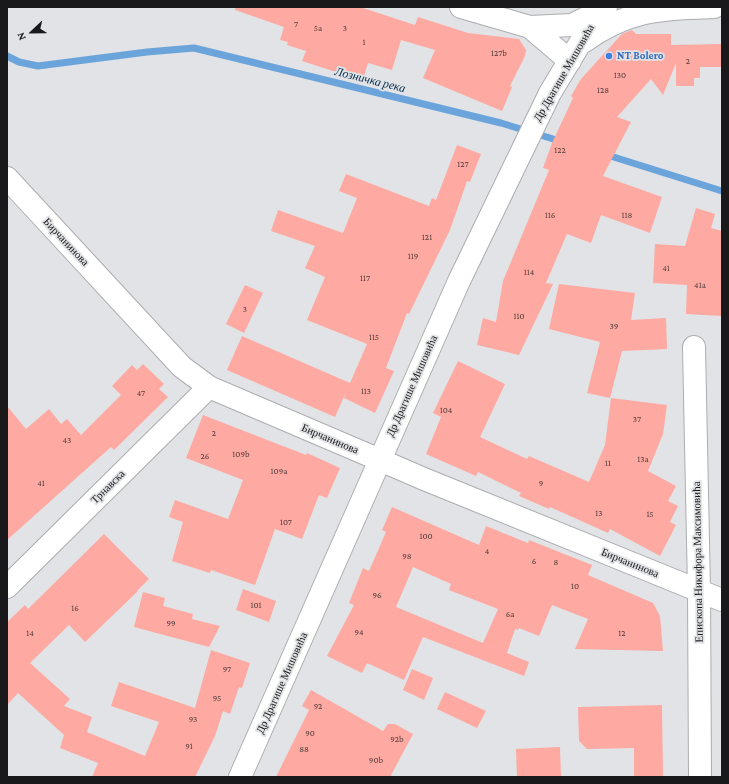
<!DOCTYPE html>
<html>
<head>
<meta charset="utf-8">
<style>
	body { margin:0 }
	#map { position:relative; width:729px; height:784px; overflow:hidden; background:#e2e3e6; font-family:"Crimson Pro",serif }
	canvas { display:block }
	.frame { position:absolute; inset:0; border:8px solid #19191b; pointer-events:none }
	.north { position:absolute; left:12px; top:12px; width:40px; height:40px; -webkit-text-stroke:3px #e2e3e6; paint-order:stroke; rotate:248deg; font-size:11px; font-weight:700; line-height:16px; text-align:center; color:#19191b }
	.north::after { content:''; display:block; margin:auto; width:14px; height:18px; background:#19191b; clip-path:polygon(50% 0,100% 100%,50% 72%,0 100%) }
</style>
</head>
<body>
<div id="map">
<canvas width="729" height="784"></canvas>
<div class="frame"></div>
<div class="north">N</div>
</div>
<script>
const context = document.querySelector('canvas').getContext('2d');
context.lineJoin = 'round';
function stroke(path, color, width, dash) { context.strokeStyle = color; context.lineWidth = width; context.lineCap = dash ? 'butt' : 'round'; context.setLineDash(dash || []); context.stroke(path); }
function fillPath(path, color) { context.fillStyle = color; context.fill(path, 'evenodd'); }
function label(font, color, halo, rows, align = 'center') {
  context.font = font + ' "Crimson Pro",serif'; context.lineWidth = 3.5; context.setLineDash([]); context.textBaseline = 'middle'; context.strokeStyle = halo; context.fillStyle = color; for (const [text, x, y, turn = 0] of rows) {
    context.save(); context.translate(x, y); context.rotate((+turn || 0) * Math.PI / 180); context.textAlign = isNaN(turn) ? turn : align; if (halo) context.strokeText(text, 0, 0); context.fillText(text, 0, 0); context.restore();
  }
}
stroke(new Path2D(`
	M7,56L19,62L38,66L147,52L194,48L501,123L563,142
	M604,154L722,191`), '#6ba4db', 7);
fillPath(new Path2D(`
	M235,7H360L415,25L418,17L468,33L519,39L526,50L525,56L510,86L512,87L502,111L423,78L435,50L401,40L392,70L368,63L364,76L340,69L339,73L302,61L306,51L287,45L288,42L280,40L284,27L235,10Z
	M632,30L636,34H671V45L722,44V67H700V78H694V86H676V63L663,95L651,79L617,117L631,122L603,176L662,197L650,233L601,215L591,243L567,234L546,283L553,284L519,355L477,345L483,318L496,322L503,281L549,170L543,168L552,143L573,98L571,96L581,79L622,34Z
	M457,145L481,154L470,182L467,181L450,230L409,314L407,313L386,368L394,371L375,413L344,398L346,392L335,417L227,370L242,336L350,383L367,344L307,320L325,277L305,268L315,246L271,231L278,210L343,233L357,198L339,191L346,174L429,206L432,198L436,200Z
	M696,208L715,214L711,228L722,231V316L686,314L687,285L653,283L655,244L685,246Z
	M559,284L635,293L631,320L666,318L667,349L622,351L610,398L587,393L600,342L549,329Z
	M245,285L263,293L244,333L226,324Z
	M458,361L505,384L480,437L527,459L529,456L589,482L605,445L611,398L667,405L663,434L648,471L676,486L668,501L678,506L670,522L676,525L660,556L610,529L608,533L550,507L549,509L519,496L521,493L478,472L476,476L426,454L441,417L433,413Z
	M143,364L164,384L159,389L168,397L114,450L111,447L7,540V406L26,429L49,409L61,424L67,419L81,435L121,395L112,386L132,365L137,370Z
	M203,415L306,455L307,453L340,468L327,498L319,495L302,539L275,529L255,585L211,570L210,573L172,561L183,522L169,517L175,500L228,519L243,480L186,458Z
	M392,507L479,545L486,526L528,543L529,540L592,565L588,575L653,603L660,616L663,651L575,649L588,619L552,605L539,636L519,628L518,630L515,629L507,653L529,662L524,676L423,637L404,680L367,663L362,673L327,656L354,605L349,603L363,568L369,571L386,532L382,530ZM413,567L451,584L449,590L498,609L483,643L396,607Z
	M104,534L149,579L137,591H138L85,642L69,625L30,663L70,699L64,706L92,717L87,732L145,756L159,722L111,706L119,682L195,708L211,650L250,663L242,688L239,687L230,714L223,711L215,736L195,777H92L98,763L60,748L64,735L18,693L7,705V622L25,605L28,609Z
	M243,589L276,601L269,622L236,610Z
	M143,592L165,598L163,606L193,614L192,619L220,626L209,647L134,627Z
	M412,669L433,678L424,700L403,690Z
	M311,690L383,731L388,724H395L413,734L390,777H276L309,710L302,706Z
	M445,692L486,711L477,728L437,709Z
	M662,705L663,777H634V748L587,749L579,741L578,707Z
	M560,747L561,777H517L516,749Z`), '#fea9a1');
const minor = new Path2D(`
	M461,7L530,27L572,25L604,9
	M530,27L570,61
	M694,347L699,590L700,777
	M380,460L424,479L722,600
	M7,587L209,387`);
const tertiary = new Path2D(`
	M240,777L380,460`);
const secondary = new Path2D(`
	M583,42C629,9 660,9 714,7
	M7,178L182,367L209,387L380,460L459,281L550,93L591,25L606,7`);
stroke(minor, '#acadb0', 24);
stroke(tertiary, '#acadb0', 24);
stroke(secondary, '#acadb0', 24);
stroke(minor, '#fff', 22);
stroke(tertiary, '#fff', 22);
stroke(secondary, '#fff', 22);
for (const [x, y, r, color] of [
	[609,56,4,"#3f7fe0"]
]) { const dot = new Path2D(); dot.arc(x, y, r, 0, 2 * Math.PI); context.fillStyle = color; context.fill(dot); stroke(dot, '#e2e3e6', 1.5); }
label('9px', '#523d3c', null, [
	["7",296,24],
	["5a",318,28],
	["3",345,28],
	["1",364,42],
	["127b",499,53],
	["2",688,61],
	["130",620,75],
	["128",603,90],
	["122",560,150],
	["127",463,164],
	["116",550,215],
	["118",627,215],
	["121",427,237],
	["119",413,256],
	["41",666,268],
	["114",529,272],
	["117",365,278],
	["41a",700,285],
	["3",245,309],
	["110",519,316],
	["39",614,326],
	["115",374,337],
	["113",366,391],
	["47",141,393],
	["104",446,410],
	["37",637,419],
	["2",214,433],
	["43",67,440],
	["109b",241,454],
	["26",205,456],
	["13a",643,459],
	["11",608,463],
	["109a",279,471],
	["41",41,483],
	["9",541,483],
	["13",599,513],
	["15",650,514],
	["107",286,522],
	["100",426,536],
	["4",487,551],
	["98",407,556],
	["6",534,561],
	["8",556,562],
	["10",575,586],
	["96",377,595],
	["101",256,605],
	["16",75,608],
	["6a",510,614],
	["99",171,623],
	["94",359,632],
	["14",30,633],
	["12",622,633],
	["97",227,669],
	["95",217,698],
	["92",318,706],
	["93",193,719],
	["90",310,733],
	["92b",397,739],
	["91",189,746],
	["88",304,749],
	["90b",376,760]
]);
label('bold 11px', '#366cbe', '#e2e3e6', [
	["NT Bolero",617,56]
], 'left');
label('11px', '#19191b', '#e2e3e6', [
	["Др Драгише Мишовића",564,73,-60],
	["Бирчанинова",66,242,47],
	["Др Драгише Мишовића",412,386,-66],
	["Бирчанинова",330,439,23],
	["Трнавска",108,487,-45],
	["Епископа Никифора Максимовића",698,562,-91],
	["Бирчанинова",630,563,22],
	["Др Драгише Мишовића",282,683,-66]
]);
label('italic 12px', '#043053', '#e2e3e6', [
	["Лозничка река",370,80,14]
]);
</script>
</body>
</html>
